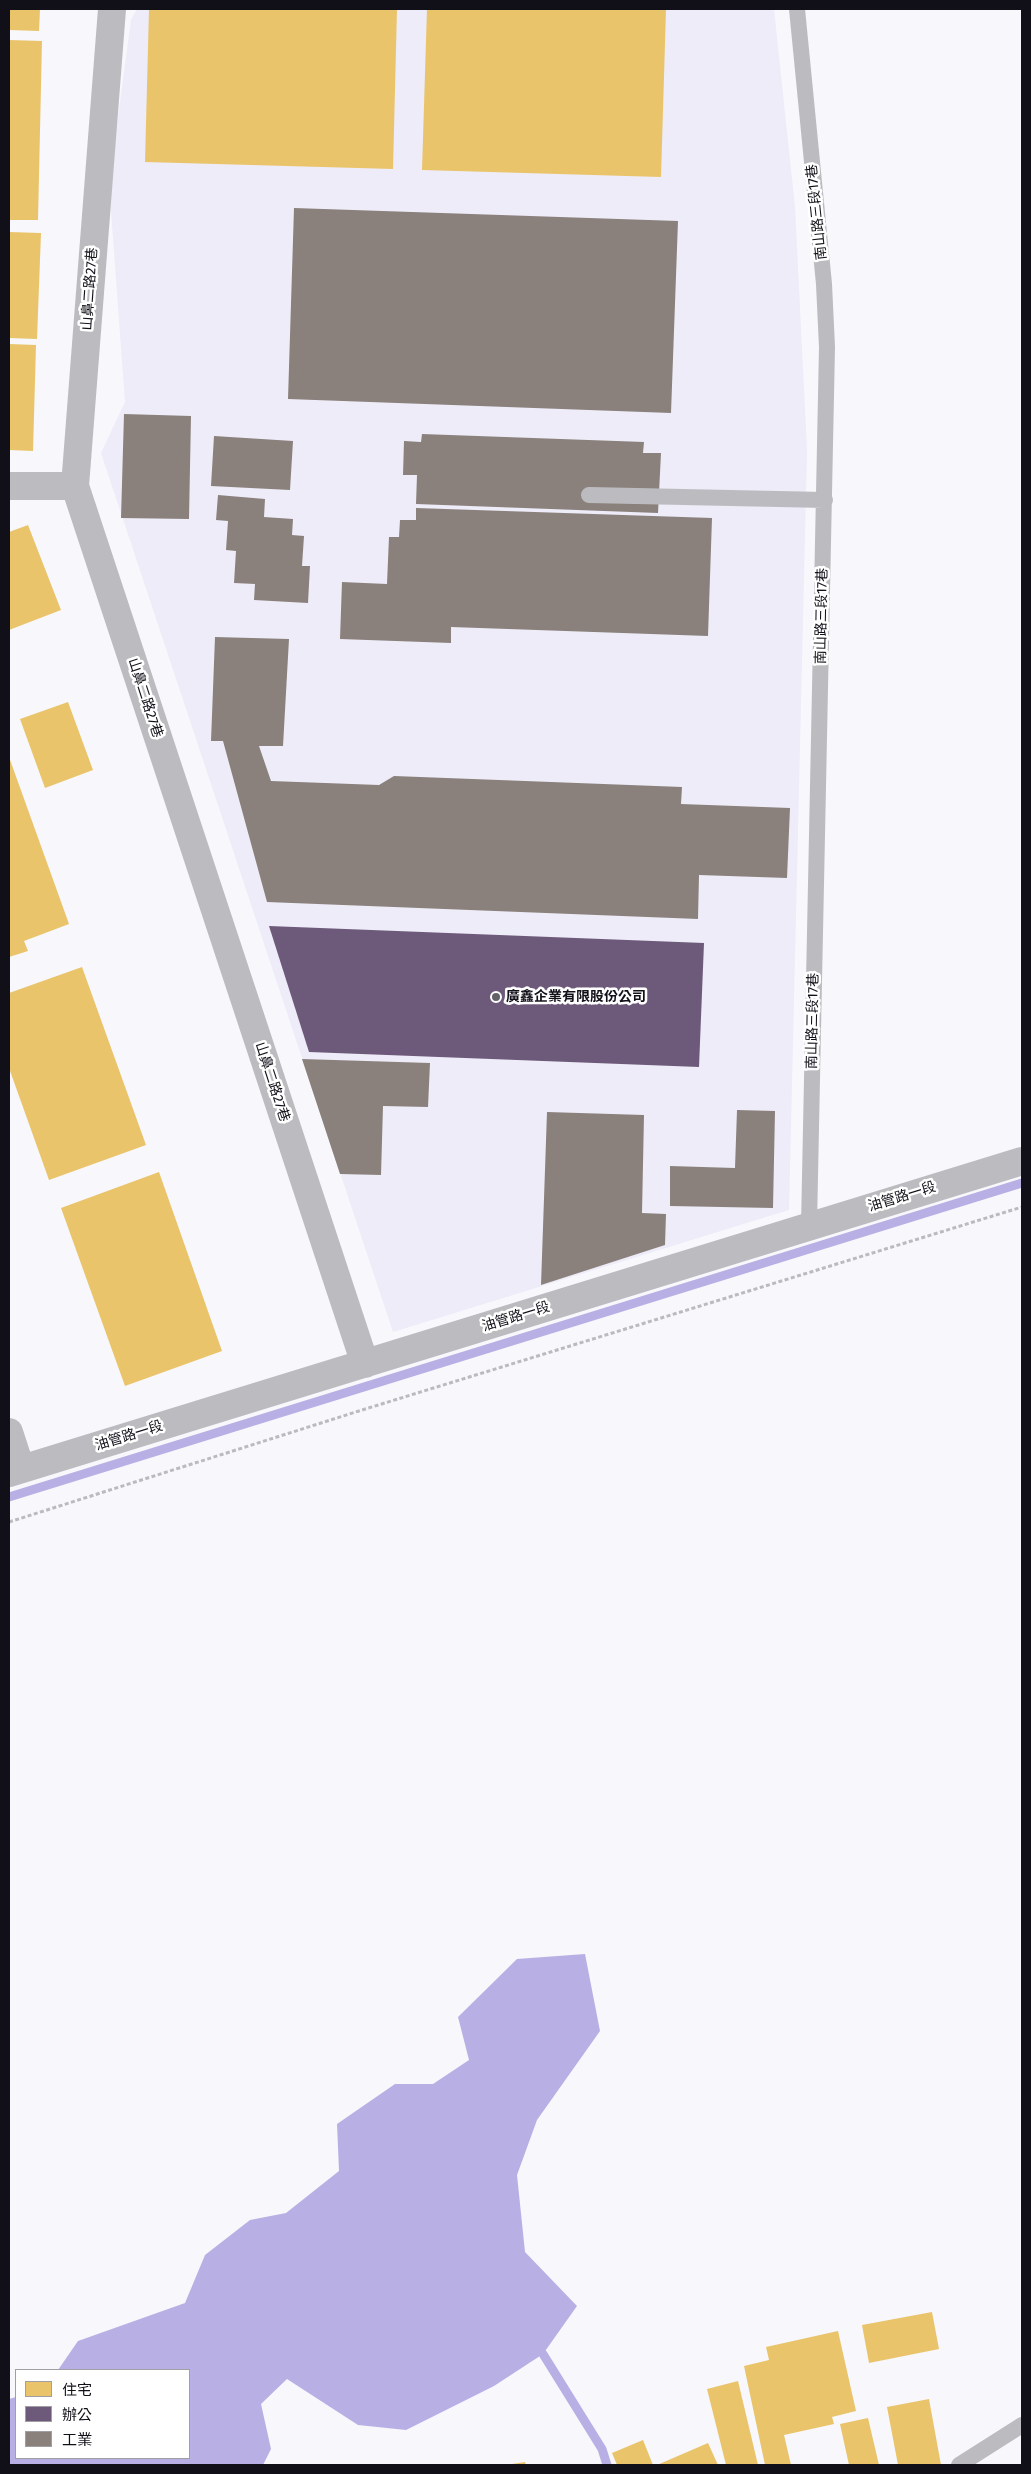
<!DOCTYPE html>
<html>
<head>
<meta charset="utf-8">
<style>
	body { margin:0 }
	#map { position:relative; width:1031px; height:2474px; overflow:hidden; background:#f7f7fc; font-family:"Fira Sans","Noto Sans TC",sans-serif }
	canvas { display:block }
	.frame { position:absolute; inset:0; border:10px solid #111018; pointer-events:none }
	.legend { position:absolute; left:15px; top:2369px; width:175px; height:90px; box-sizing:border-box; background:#fff; border:1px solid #a09fa3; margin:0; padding:6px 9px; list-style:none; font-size:15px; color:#111018 }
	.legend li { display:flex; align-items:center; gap:10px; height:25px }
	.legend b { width:25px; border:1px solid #a09fa3 }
</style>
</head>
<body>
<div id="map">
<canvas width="1031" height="2474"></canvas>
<div class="frame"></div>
<ul class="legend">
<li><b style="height:14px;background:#e9c46a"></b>住宅</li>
<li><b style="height:14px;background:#6d597a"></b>辦公</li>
<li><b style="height:14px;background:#8a817c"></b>工業</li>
</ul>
</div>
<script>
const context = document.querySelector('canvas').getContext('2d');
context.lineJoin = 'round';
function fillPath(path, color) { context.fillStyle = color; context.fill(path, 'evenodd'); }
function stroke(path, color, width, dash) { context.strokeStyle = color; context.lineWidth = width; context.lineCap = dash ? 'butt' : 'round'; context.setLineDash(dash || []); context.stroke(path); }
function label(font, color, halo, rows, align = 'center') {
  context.font = font + ' "Fira Sans","Noto Sans TC",sans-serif'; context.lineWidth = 5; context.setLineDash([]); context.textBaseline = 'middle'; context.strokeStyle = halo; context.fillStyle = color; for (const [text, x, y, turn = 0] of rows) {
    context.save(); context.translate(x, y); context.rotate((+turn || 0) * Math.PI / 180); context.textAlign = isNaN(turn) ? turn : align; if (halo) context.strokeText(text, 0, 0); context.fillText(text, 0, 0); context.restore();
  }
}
fillPath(new Path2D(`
	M137,9H774L795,207L807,450L789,1210L393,1332L101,453L125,402L109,184L131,20Z`), '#eeecf8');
fillPath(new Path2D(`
	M585,1954L600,2031L537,2120L517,2175L525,2252L577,2306L543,2354L494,2386L406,2430L358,2425L287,2379L261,2404L271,2449L263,2465H9V2399L16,2397V2458H189V2370H58L78,2341L185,2303L205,2255L250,2220L286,2213L339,2171L337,2124L395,2084H433L469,2060L458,2017L517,1959Z`), '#b8b0e4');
fillPath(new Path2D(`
	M9,9H40L39,31L9,30Z
	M149,9H397L393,169L145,162Z
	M427,9H666L661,177L422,170Z
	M9,40L42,41L38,220H9Z
	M9,232L41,233L37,339L9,338Z
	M9,344L36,345L33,451L9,450Z
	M28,525L61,610L9,630V532Z
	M68,702L93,770L45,788L20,719Z
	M9,757L69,924L24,941L28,951L9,957Z
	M82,967L146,1145L49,1180L9,1068V993Z
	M159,1172L222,1351L125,1386L61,1208Z
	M932,2312L939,2349L869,2363L862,2325Z
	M838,2331L856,2411L832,2417L834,2424L784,2435L791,2465H765L744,2366L769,2360L766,2347Z
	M738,2381L758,2465H726L707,2389Z
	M929,2399L941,2465H898L887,2407Z
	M868,2418L879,2465H849L840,2424Z
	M643,2440L653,2465H617L612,2453Z
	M708,2443L718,2465H657Z
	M525,2462L526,2465H512V2464Z`), '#e9c46a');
fillPath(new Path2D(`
	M269,926L704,943L699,1067L309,1052Z`), '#6d597a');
fillPath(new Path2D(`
	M294,208L678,221L671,413L288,399Z
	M124,414L191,416L189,519L121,518Z
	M422,434L644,442L643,453H661L658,513L416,504L417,475H403L404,441L421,442Z
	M214,436L293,441L290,490L211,486Z
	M218,495L265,499L264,517L293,519L292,535L304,536L302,566H310L308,603L254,600L255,584L234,583L236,551L226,550L228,521L216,520Z
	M416,508L712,518L708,636L451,627V643L340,639L342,582L387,584L389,537H399L400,520H416Z
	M215,637L289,639L283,746H259L271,781L379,785L394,776L682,787L681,804L790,808L787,878L699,875L698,919L267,902L223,741H211Z
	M302,1059L430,1063L428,1107L383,1106L381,1175L340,1174Z
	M737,1110L775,1111L773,1208L670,1206V1166L735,1168Z
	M547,1112L644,1115L642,1213L666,1214L665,1245L541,1285Z`), '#8a817c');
stroke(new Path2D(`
	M9,1497L1022,1183
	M543,2354L602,2449L607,2465`), '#b8b0e4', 9);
stroke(new Path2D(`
	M9,1522L362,1410L1022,1207`), '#bbbbbf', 3, [4, 2.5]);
stroke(new Path2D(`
	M797,9L824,284L827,347L809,1225
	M589,495L825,500
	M959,2465L1022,2425`), '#bcbcc0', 16);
stroke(new Path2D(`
	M112,9L75,486L365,1364
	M9,486H75
	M9,1432L21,1469
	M9,1473L1022,1161`), '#bcbcc0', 28);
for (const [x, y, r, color] of [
	[496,997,5,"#626168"]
]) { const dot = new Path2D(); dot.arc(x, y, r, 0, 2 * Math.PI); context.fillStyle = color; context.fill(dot); stroke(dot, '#fff', 2); }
label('14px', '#111018', '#fff', [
	["南山路三段17巷",817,212,-96],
	["山鼻二路27巷",90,289,-86],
	["南山路三段17巷",822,616,-89],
	["山鼻二路27巷",145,698,72],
	["南山路三段17巷",813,1021,-89],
	["山鼻二路27巷",272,1082,72],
	["油管路一段",902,1197,-17],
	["油管路一段",516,1317,-17],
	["油管路一段",129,1436,-17]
]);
label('bold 14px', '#111018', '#fff', [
	["廣鑫企業有限股份公司",506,997]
], 'left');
</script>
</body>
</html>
